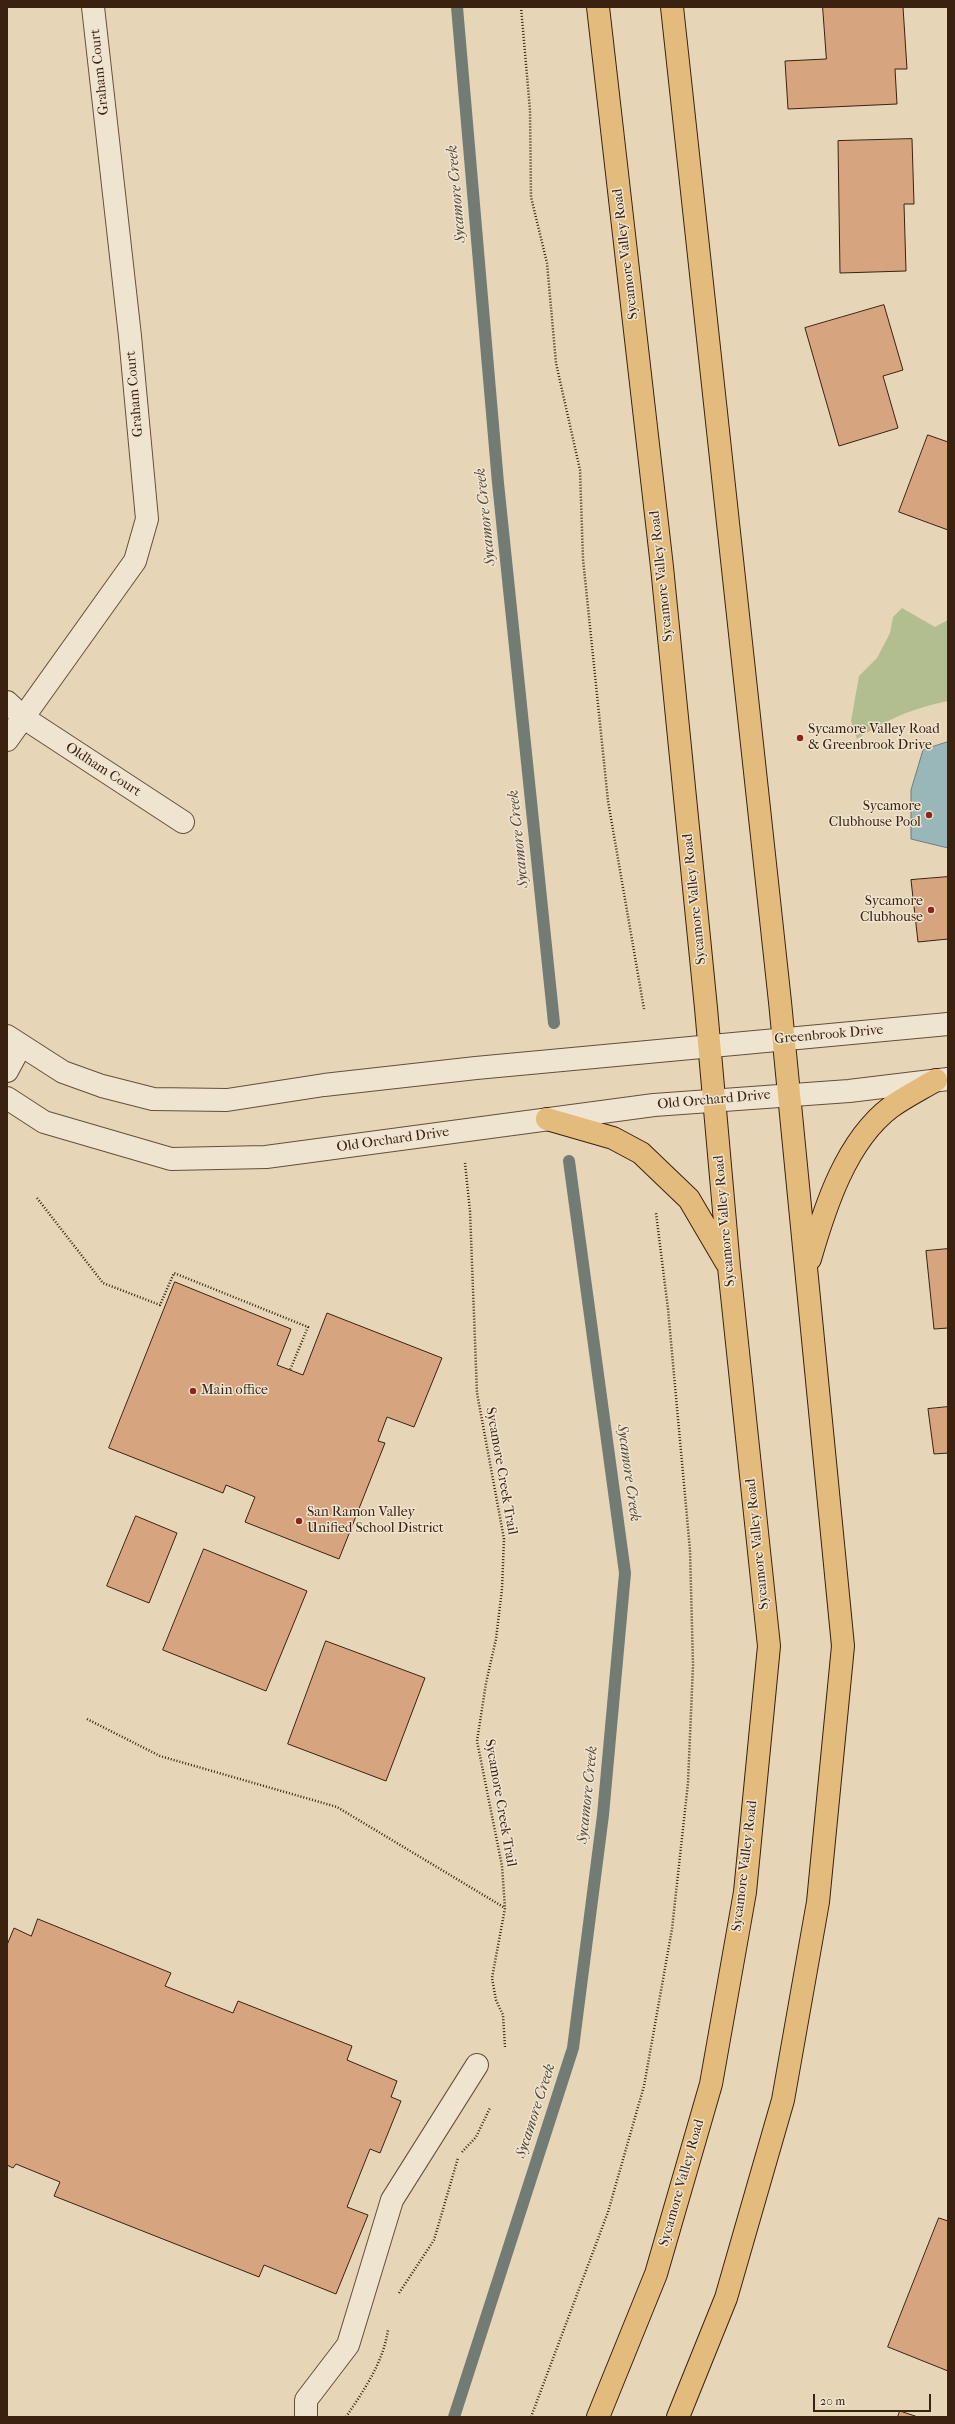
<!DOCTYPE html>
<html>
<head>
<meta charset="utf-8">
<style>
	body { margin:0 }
	#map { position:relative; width:955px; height:2424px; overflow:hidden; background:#e6d6b7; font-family:"IM FELL French Canon",serif }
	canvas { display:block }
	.frame { position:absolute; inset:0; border:8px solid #3b2110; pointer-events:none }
	.scale { position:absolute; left:813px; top:2394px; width:118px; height:18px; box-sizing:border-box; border:2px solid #3b2110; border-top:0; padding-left:5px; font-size:12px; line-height:14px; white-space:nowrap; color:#3b2110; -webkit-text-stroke:3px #efe4d0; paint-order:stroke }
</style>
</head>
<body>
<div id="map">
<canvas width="955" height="2424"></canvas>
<div class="frame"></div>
<div class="scale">20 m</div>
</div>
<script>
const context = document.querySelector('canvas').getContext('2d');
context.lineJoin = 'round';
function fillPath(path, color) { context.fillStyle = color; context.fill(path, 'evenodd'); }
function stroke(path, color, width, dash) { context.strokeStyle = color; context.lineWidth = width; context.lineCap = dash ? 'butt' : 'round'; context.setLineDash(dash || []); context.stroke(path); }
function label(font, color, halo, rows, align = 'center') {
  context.font = font + ' "IM FELL French Canon",serif'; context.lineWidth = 3; context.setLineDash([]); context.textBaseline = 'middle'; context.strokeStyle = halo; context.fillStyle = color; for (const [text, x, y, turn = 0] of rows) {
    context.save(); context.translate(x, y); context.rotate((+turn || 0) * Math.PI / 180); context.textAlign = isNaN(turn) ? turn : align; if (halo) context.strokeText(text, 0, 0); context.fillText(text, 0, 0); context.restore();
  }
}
fillPath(new Path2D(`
	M902,608L935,627L948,620V701C911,709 888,719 857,739L851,721L859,676L877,658L890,633L893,617Z`), '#b2be90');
const water = new Path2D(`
	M948,742V848L911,839V790L923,750Z`);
fillPath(water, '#99b7b8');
stroke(water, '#737b75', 1);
stroke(new Path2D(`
	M457,7L498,483L554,1023
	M454,2417L573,2048L603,1815L625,1573L569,1161`), '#737b75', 12);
const building = new Path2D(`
	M823,7H903L907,69H895L897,104L788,109L785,61L826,59Z
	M912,139L914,204H904L906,271L840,273L838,141Z
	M884,305L903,370L883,376L898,428L839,446L805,328Z
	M928,435L948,442V530L899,512Z
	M948,877V939L918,942L911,880Z
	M948,1249V1328L934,1329L926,1251Z
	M175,1282L291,1329L277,1365L303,1375L327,1313L442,1358L414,1427L387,1417L378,1441L385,1443L339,1559L245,1522L255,1497L226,1485L223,1493L109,1448Z
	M948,1407V1453L934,1454L928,1409Z
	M136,1516L177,1533L149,1603L107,1586Z
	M204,1549L307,1591L266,1691L163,1650Z
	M326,1641L425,1678L386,1781L288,1744Z
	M38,1919L171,1973L165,1986L233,2013L238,2001L352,2046L347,2060L397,2081L391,2097L401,2101L380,2153L370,2149L347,2207L368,2215L336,2294L264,2265L259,2277L54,2196L60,2182L16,2164L13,2168L7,2165V1945L14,1928L31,1936Z
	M939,2218L948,2221V2371L888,2347Z
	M900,2411L918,2417H898Z`);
fillPath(building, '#d6a57f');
stroke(building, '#3b2110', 1);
const minor = new Path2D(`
	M7,702L24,718L183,822
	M7,740L135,561L147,519L130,336L93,7
	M7,1036L63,1072L102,1086L153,1099L227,1100L324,1085L476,1068L948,1024
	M7,1071L21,1045
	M7,1098L44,1122L171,1159L266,1157L654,1105L849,1091L948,1079
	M306,2417V2400L348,2345L392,2200L477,2065`);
const major = new Path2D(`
	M598,7L662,567L706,1008L729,1267L769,1646L745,1892L711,2084L656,2274L598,2417
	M672,7L780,1002L843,1646L818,1902L783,2100L726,2298L678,2417
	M547,1119L613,1138L641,1153L689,1199L726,1262
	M810,1259C825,1207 846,1141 891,1107C905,1097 921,1089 936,1080`);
stroke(minor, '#664e3a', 24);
stroke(major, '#3b2110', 24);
stroke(new Path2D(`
	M521,7L530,110L531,197L547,263L556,363L580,470L583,559L608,801L644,1009
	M465,1163L470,1211L477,1393L504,1539L502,1589L496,1639L486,1683L477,1741L502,1866L505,1908L492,1978L496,2000L503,2015L505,2047
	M37,1198L103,1283L160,1305L174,1273L308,1327L290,1370
	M87,1719L160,1756L337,1807L505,1908
	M462,2152L476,2137L490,2108
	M399,2293L434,2240L458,2158
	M346,2417C364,2390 383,2363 388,2330
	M531,2417L608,2212L644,2086L672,1929L688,1783L693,1665L690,1550L668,1309L656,1213`), '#3b2110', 2.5, [1, 2]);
stroke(minor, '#efe4d0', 22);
stroke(major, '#e3bb7c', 22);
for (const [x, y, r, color] of [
	[800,738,4,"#8f2418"],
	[929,815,4,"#8f2418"],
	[931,910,4,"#8f2418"],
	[193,1391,4,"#8f2418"],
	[299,1521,4,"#8f2418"]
]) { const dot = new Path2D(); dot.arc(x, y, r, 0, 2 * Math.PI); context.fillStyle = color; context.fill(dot); stroke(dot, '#efe4d0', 1.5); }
label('14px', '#3b2110', '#efe4d0', [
	["Graham Court",100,72,-96],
	["Sycamore Valley Road",626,254,-97],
	["Graham Court",135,394,-95],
	["Sycamore Valley Road",662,576,-96],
	["Oldham Court",103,770,33],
	["Sycamore Valley Road",695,899,-96],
	["Greenbrook Drive",829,1035,-5],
	["Old Orchard Drive",714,1100,-5],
	["Old Orchard Drive",393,1140,-8],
	["Sycamore Valley Road",725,1221,-95],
	["Sycamore Creek Trail",501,1471,80],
	["Sycamore Valley Road",758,1544,-96],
	["Sycamore Creek Trail",500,1803,80],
	["Sycamore Valley Road",745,1866,-83],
	["Sycamore Valley Road",682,2183,-74]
]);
label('14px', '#3b2110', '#efe4d0', [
	["Sycamore Valley Road",808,730],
	["& Greenbrook Drive",808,746],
	["Sycamore",921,807,"right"],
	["Clubhouse Pool",921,823,"right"],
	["Sycamore",923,902,"right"],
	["Clubhouse",923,918,"right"],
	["Main office",201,1391],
	["San Ramon Valley",307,1513],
	["Unified School District",307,1529]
], 'left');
label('italic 15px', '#52463a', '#efe4d0', [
	["Sycamore Creek",457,194,-95],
	["Sycamore Creek",486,517,-96],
	["Sycamore Creek",519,839,-96],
	["Sycamore Creek",628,1473,82],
	["Sycamore Creek",588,1795,-84],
	["Sycamore Creek",536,2111,-72]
]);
</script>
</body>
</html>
